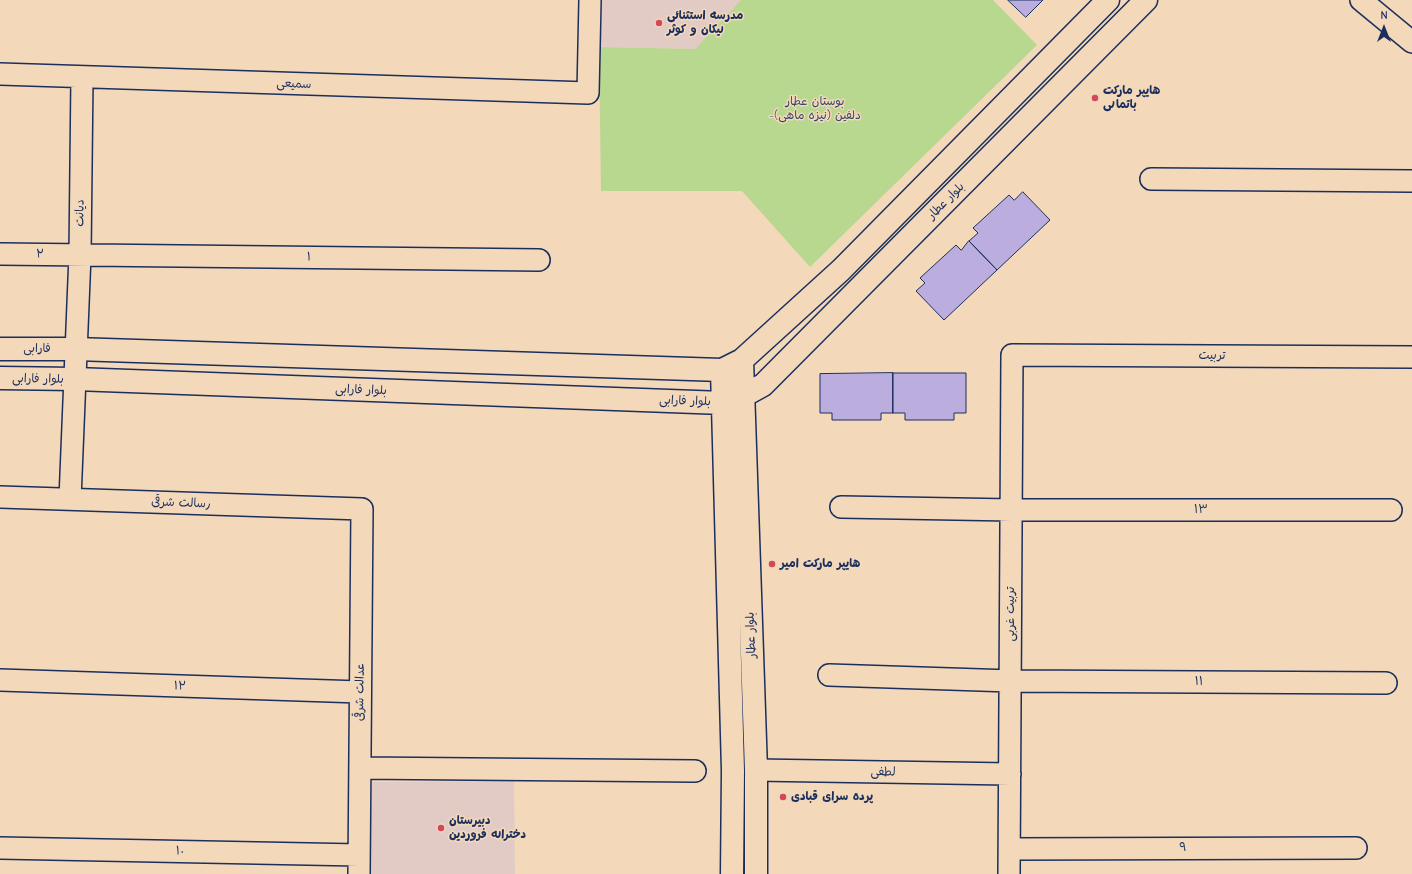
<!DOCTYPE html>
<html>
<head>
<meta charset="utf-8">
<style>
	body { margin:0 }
	#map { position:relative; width:1412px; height:874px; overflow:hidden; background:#f3d8ba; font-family:"Comic Neue",sans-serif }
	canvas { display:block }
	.north { position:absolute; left:1364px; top:8px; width:40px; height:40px; -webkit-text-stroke:3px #f3d8ba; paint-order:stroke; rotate:0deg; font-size:11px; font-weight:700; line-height:16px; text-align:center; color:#1b2f5e }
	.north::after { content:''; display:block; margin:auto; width:14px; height:18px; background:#1b2f5e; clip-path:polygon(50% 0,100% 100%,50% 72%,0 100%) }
</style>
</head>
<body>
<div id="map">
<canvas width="1412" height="874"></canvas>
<div class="north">N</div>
</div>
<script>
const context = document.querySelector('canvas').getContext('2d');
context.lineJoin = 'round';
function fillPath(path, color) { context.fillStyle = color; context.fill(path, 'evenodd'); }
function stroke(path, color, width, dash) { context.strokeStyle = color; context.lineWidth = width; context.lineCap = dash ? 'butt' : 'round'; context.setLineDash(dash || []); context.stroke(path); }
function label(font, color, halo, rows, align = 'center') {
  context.font = font + ' "Comic Neue","Playpen Sans Arabic",sans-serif'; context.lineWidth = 3; context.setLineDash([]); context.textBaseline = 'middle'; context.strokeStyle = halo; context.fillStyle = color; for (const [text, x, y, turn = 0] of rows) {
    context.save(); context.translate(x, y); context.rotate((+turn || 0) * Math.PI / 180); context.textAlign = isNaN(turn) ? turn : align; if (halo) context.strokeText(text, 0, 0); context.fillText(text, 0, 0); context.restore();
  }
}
fillPath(new Path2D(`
	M600,0H741L695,49L599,47Z
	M514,781L515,874H368V782Z`), '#e2cbc5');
fillPath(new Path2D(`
	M741,0H993L1037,45L810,267L742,191H601L599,47L695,49Z`), '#b8d78f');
const building = new Path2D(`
	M1008,0H1043L1026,17Z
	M1023,192L1050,220L997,270L969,241L978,233L973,228L1009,195L1014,200Z
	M969,241L997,270L944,320L916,291L925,283L920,278L956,245L961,250Z
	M893,373V413H881V420H832V413H820V374Z
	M893,373H966V413H954V420H905V413H893Z`);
fillPath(building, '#bbaedf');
stroke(building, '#1b2f5e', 1);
const minor = new Path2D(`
	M1361,0L1412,42
	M0,74L588,93L590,0
	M1151,179L1412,181
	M0,254L539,260
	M0,497L362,509L359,874
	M70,499L80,255L82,77
	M841,507L1012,510H1391
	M829,675L1011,681L1386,683
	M0,680L360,692
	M360,768L695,771
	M756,770L1010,774
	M0,848L359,855
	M1010,849L1356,848
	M1009,874L1012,355L1412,357`);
const tertiary = new Path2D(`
	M0,349H75L722,370
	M742,360L756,770V874
	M722,370L742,360L841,270L1108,0
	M722,370L733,771L732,874
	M0,378L75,379L723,403L743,396L763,385L1146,0`);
stroke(minor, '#1b2f5e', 24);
stroke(tertiary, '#1b2f5e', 25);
stroke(minor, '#f3d8ba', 21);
stroke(tertiary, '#f3d8ba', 22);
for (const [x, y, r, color] of [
	[659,23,4,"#d1495b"],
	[1095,98,4,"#d1495b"],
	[772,564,4,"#d1495b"],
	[783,797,4,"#d1495b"],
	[441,828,4,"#d1495b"]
]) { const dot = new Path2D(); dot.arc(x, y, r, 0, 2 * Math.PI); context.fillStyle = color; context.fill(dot); stroke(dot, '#f3d8ba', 1.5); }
label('bold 12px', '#1b2f5e', '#f3d8ba', [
	["مدرسه استثنائی",667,16],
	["نیکان و کوثر",667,30],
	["هایپر مارکت",1103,91],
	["باتمانی",1103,105],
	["هایپر مارکت امیر",780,564],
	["پرده سرای قبادی",791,797],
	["دبیرستان",449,821],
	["دخترانه فروردین",449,835]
], 'left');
label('12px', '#1b2f5e', '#f3d8ba', [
	["سمیعی",294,84,2],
	["بلوار عطار",946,201,-45],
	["دیانت",80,213,-89],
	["۲",40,254,1],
	["۱",309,257,1],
	["فارابی",37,349],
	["تربیت",1212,356],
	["بلوار فارابی",38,379,1],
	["بلوار فارابی",361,390,2],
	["بلوار فارابی",685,401,2],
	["رسالت شرقی",181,503,2],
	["۱۳",1201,510],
	["تربیت غربی",1011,614,-90],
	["بلوار عطار",751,635,-92],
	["۱۱",1199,682],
	["۱۲",180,686,2],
	["عدالت شرقی",360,692,-89],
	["لطفی",883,772,1],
	["۹",1183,848],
	["۱۰",180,851,1]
]);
label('12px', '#334865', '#f3d8ba', [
	["بوستان عطار",815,102],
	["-دلفین (نیزه ماهی)",815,116]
]);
</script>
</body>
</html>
